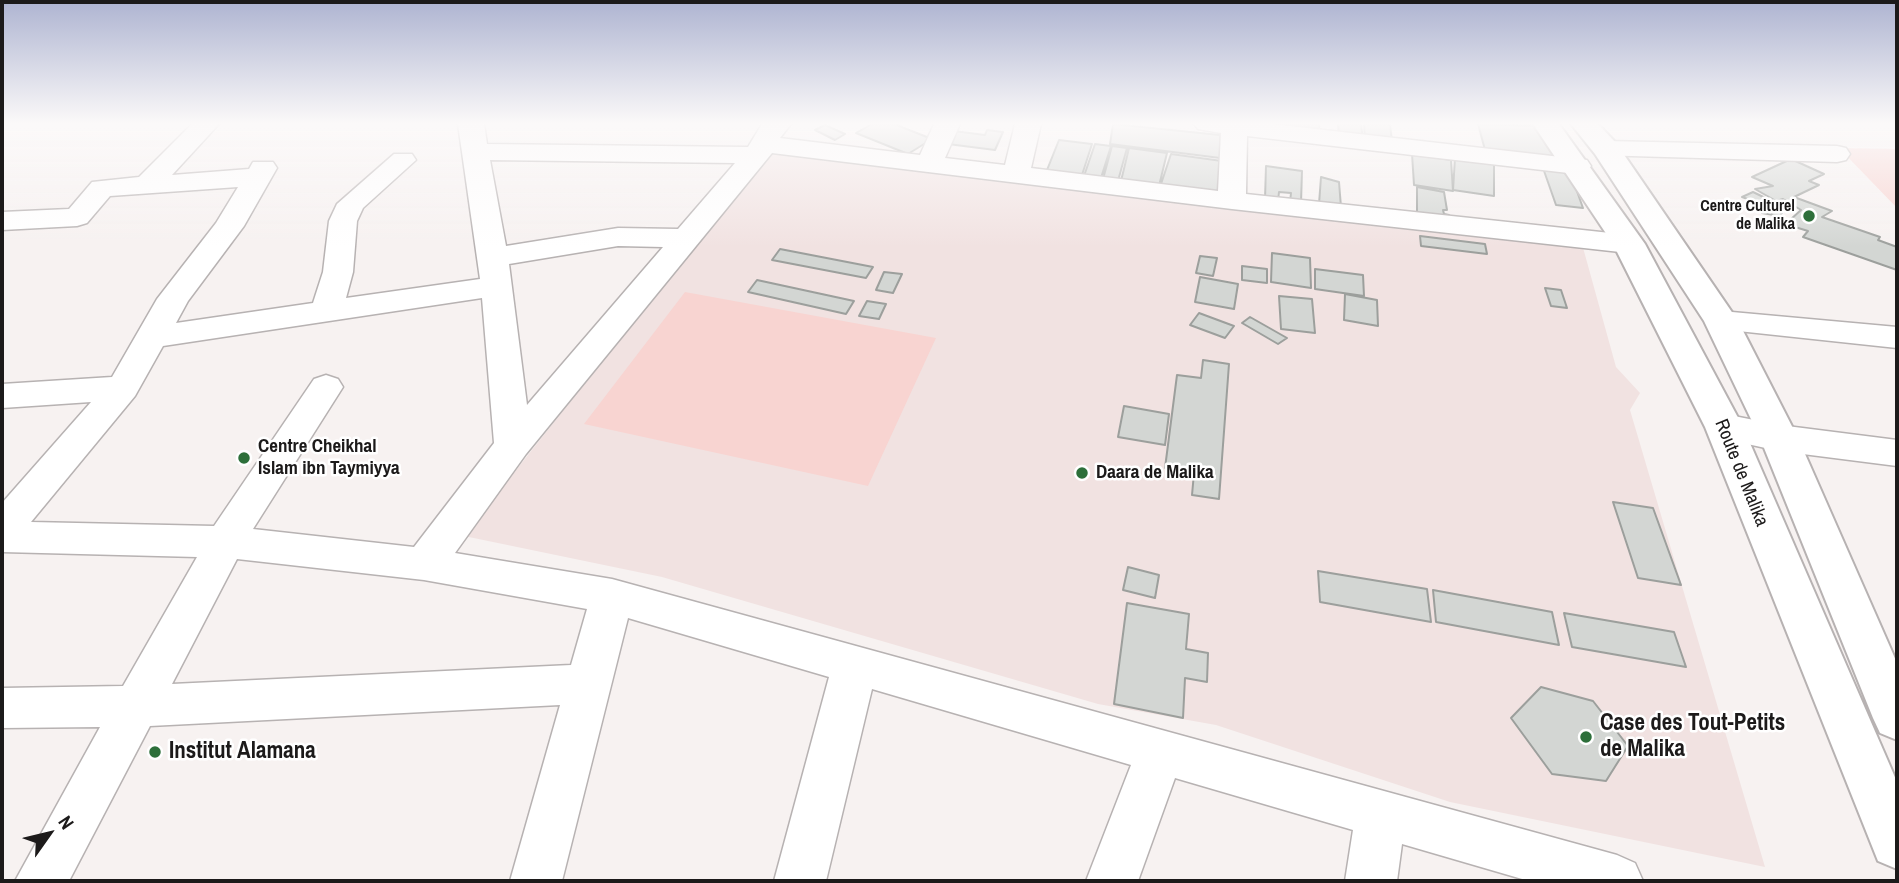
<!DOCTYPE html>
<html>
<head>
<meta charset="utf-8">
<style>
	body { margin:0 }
	#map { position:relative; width:1899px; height:883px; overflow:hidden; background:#f7f2f1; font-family:"Archivo Narrow",sans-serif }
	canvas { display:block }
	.frame { position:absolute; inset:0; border:4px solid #1c1a1a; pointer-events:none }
	.north { position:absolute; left:14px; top:799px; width:70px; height:70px; -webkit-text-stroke:5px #fff; paint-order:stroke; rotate:56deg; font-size:19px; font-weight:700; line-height:28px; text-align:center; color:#1c1a1a }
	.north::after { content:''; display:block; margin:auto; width:24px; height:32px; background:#1c1a1a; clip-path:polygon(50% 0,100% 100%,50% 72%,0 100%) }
</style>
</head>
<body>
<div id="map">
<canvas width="1899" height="883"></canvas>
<div class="frame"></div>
<div class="north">N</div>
</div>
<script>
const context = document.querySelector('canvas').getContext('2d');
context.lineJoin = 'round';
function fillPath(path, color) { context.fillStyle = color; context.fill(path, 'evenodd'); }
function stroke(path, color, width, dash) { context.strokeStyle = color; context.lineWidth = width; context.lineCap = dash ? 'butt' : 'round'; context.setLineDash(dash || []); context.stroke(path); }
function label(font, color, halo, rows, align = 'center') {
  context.font = font + ' "Archivo Narrow",sans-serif'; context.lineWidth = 5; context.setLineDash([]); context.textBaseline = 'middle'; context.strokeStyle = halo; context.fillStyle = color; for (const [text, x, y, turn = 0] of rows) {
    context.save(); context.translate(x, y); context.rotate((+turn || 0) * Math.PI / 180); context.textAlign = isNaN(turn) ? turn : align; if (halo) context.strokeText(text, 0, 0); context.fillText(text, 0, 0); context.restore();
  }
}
fillPath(new Path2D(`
	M769,150L1582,244L1616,367L1640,393L1630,410L1765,867L1450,802L1216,725L1098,704L662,577L464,536Z`), '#f1e2e1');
fillPath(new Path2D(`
	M1839,148L1897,149V208Z
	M685,292L936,338L868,486L584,424Z`), '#f8d4d1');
const building = new Path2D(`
	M872,124H894L932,139L908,154L856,133Z
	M1113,124L1220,135V158L1110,144Z
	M1283,124H1319L1320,135L1283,132Z
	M1338,124H1361L1363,140L1339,137Z
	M1364,124H1390L1392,142L1365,140Z
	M1478,124L1543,126L1561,158L1485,150Z
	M825,125L845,134L835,140L815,130Z
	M987,130L1003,132L995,150L948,144L954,131L985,135Z
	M1059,140L1092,144L1082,175L1047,170Z
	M1095,144L1111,146L1101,178L1084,176Z
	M1112,146L1127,148L1118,181L1103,179Z
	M1129,148L1167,153L1159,186L1121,181Z
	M1171,154L1222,161L1219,194L1160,187Z
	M1412,154L1451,160L1453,191L1414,185Z
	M1455,158L1494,163V196L1453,190Z
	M1791,159L1824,174L1809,181L1819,185L1794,197L1832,211L1822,217L1880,237L1878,240L1897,247V270L1803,237L1808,231L1795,227L1790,220L1801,210L1783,199L1776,201L1755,189L1773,186L1752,177Z
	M1266,166L1302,171L1301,203L1290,202L1291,193L1279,192L1278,201L1265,199Z
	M1543,168L1570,172L1583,208L1556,205Z
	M1321,177L1339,182L1341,207L1319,204Z
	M1417,187L1444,192L1447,210H1443L1444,214L1449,215L1447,221L1417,219Z
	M1753,192L1780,205L1783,211L1780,216L1762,213L1753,201L1742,197Z
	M1420,236L1485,244L1487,254L1421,246Z
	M780,249L873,267L866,278L772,260Z
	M1272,253L1310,258L1311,288L1271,282Z
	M1200,256L1217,258L1213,276L1196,273Z
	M1242,266L1267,269V283L1242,280Z
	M1315,269L1363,275L1364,296L1315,289Z
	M884,272L902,274L893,293L876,290Z
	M1200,277L1238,284L1234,309L1195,302Z
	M757,280L854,301L846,314L748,292Z
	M1545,288L1561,290L1567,308L1551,306Z
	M1345,294L1377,300L1378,326L1344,320Z
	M1279,296L1312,299L1315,333L1281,329Z
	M867,301L886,304L879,319L859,316Z
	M1199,313L1234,326L1225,338L1190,325Z
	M1250,317L1287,338L1278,344L1242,323Z
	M1203,360L1229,364L1219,499L1192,495L1194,473L1165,468L1177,375L1201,378Z
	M1124,406L1169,414L1165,445L1118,437Z
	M1613,502L1653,508L1681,585L1638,578Z
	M1128,567L1159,575L1155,598L1123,590Z
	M1318,571L1427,589L1431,622L1320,602Z
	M1433,590L1552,612L1559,645L1436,622Z
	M1127,603L1189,614L1186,649L1208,653L1207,682L1185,678L1183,718L1114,704Z
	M1564,613L1674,632L1686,667L1572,647Z
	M1541,687L1593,701L1628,746L1606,781L1552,774L1511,718Z`);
fillPath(building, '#d3d6d3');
stroke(building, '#9c9f9c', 2);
const minor = new Path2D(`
	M192,124H219L172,175L249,169L253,162H273L277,168L244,226L188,301L176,323L313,303L323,272L329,221L337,204L394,154H412L416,160L363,208L357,221L353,272L346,298L480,279L458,124H484L487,144L748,147L762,124H791L780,138L920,155L934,124H960L945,158L1005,165L1015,124H1041L1031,168L1218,191L1221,133L1198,129L1194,124H1272L1587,160L1591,166L1587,172L1577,174L1247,136L1246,194L1629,235L1640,238L1644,244L1640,250L1629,253L1232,209L772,153L526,454L455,553L612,579L1617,855L1635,863L1643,881H1529L1402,844L1397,881H1345L1353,830L1175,778L1138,881H1086L1131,765L872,689L826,881H774L829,677L628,618L562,881H510L560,705L150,726L69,881H15L100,727L2,728V688L123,686L197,557L2,552V503L91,402L2,408V384L112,377L157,299L216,223L238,187L110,196L87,223L77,226L2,230V212L69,209L92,182L139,177ZM490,160L735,163L678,229L618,228L506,246ZM618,246L663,247L527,405L509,264ZM482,298L494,443L414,547L253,529L343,387L338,379L326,375L314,379L214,526L31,522L135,396L163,346ZM237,559L424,580L587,609L571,665L172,684Z
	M1606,141L1837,146L1846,148L1850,154L1846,160L1837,162L1597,155L1593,149L1597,143Z
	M1721,311L1897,327V348L1710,328L1705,321L1710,314Z
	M1724,414L1779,425L1897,440V466L1779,451L1711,436L1706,427L1711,418Z`);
const secondary = new Path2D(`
	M1533,124H1559L1645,244L1743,427L1897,782V869L1878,861L1705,427L1613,244Z
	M1571,124H1598L1616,143L1738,321L1798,438L1897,663V740L1880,733L1873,718L1760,438L1704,321L1595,154Z`);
stroke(minor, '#b7b2b2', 3);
stroke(secondary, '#b7b2b2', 4);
fillPath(minor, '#fff');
fillPath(secondary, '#fff');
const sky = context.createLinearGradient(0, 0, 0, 247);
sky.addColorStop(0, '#aeb4d1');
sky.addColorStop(0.5, '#fbf9f9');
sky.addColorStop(1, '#fbf9f900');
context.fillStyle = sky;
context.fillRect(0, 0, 1899, 247);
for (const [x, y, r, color] of [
	[1809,216,7,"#2d6f3a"],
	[244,458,7,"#2d6f3a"],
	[1082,473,7,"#2d6f3a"],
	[1586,737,7,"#2d6f3a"],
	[155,752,7,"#2d6f3a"]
]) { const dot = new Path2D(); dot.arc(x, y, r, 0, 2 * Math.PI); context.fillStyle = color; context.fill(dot); stroke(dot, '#fff', 2.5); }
label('bold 16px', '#1c1a1a', '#fff', [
	["Centre Culturel",1795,207],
	["de Malika",1795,225]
], 'right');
label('bold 19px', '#1c1a1a', '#fff', [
	["Centre Cheikhal",258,447],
	["Islam ibn Taymiyya",258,469],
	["Daara de Malika",1096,473]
], 'left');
label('19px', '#1c1a1a', '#fff', [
	["Route de Malika",1741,473,68]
]);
label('bold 23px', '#1c1a1a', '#fff', [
	["Case des Tout-Petits",1600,724],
	["de Malika",1600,750],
	["Institut Alamana",169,752]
], 'left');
</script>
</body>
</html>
